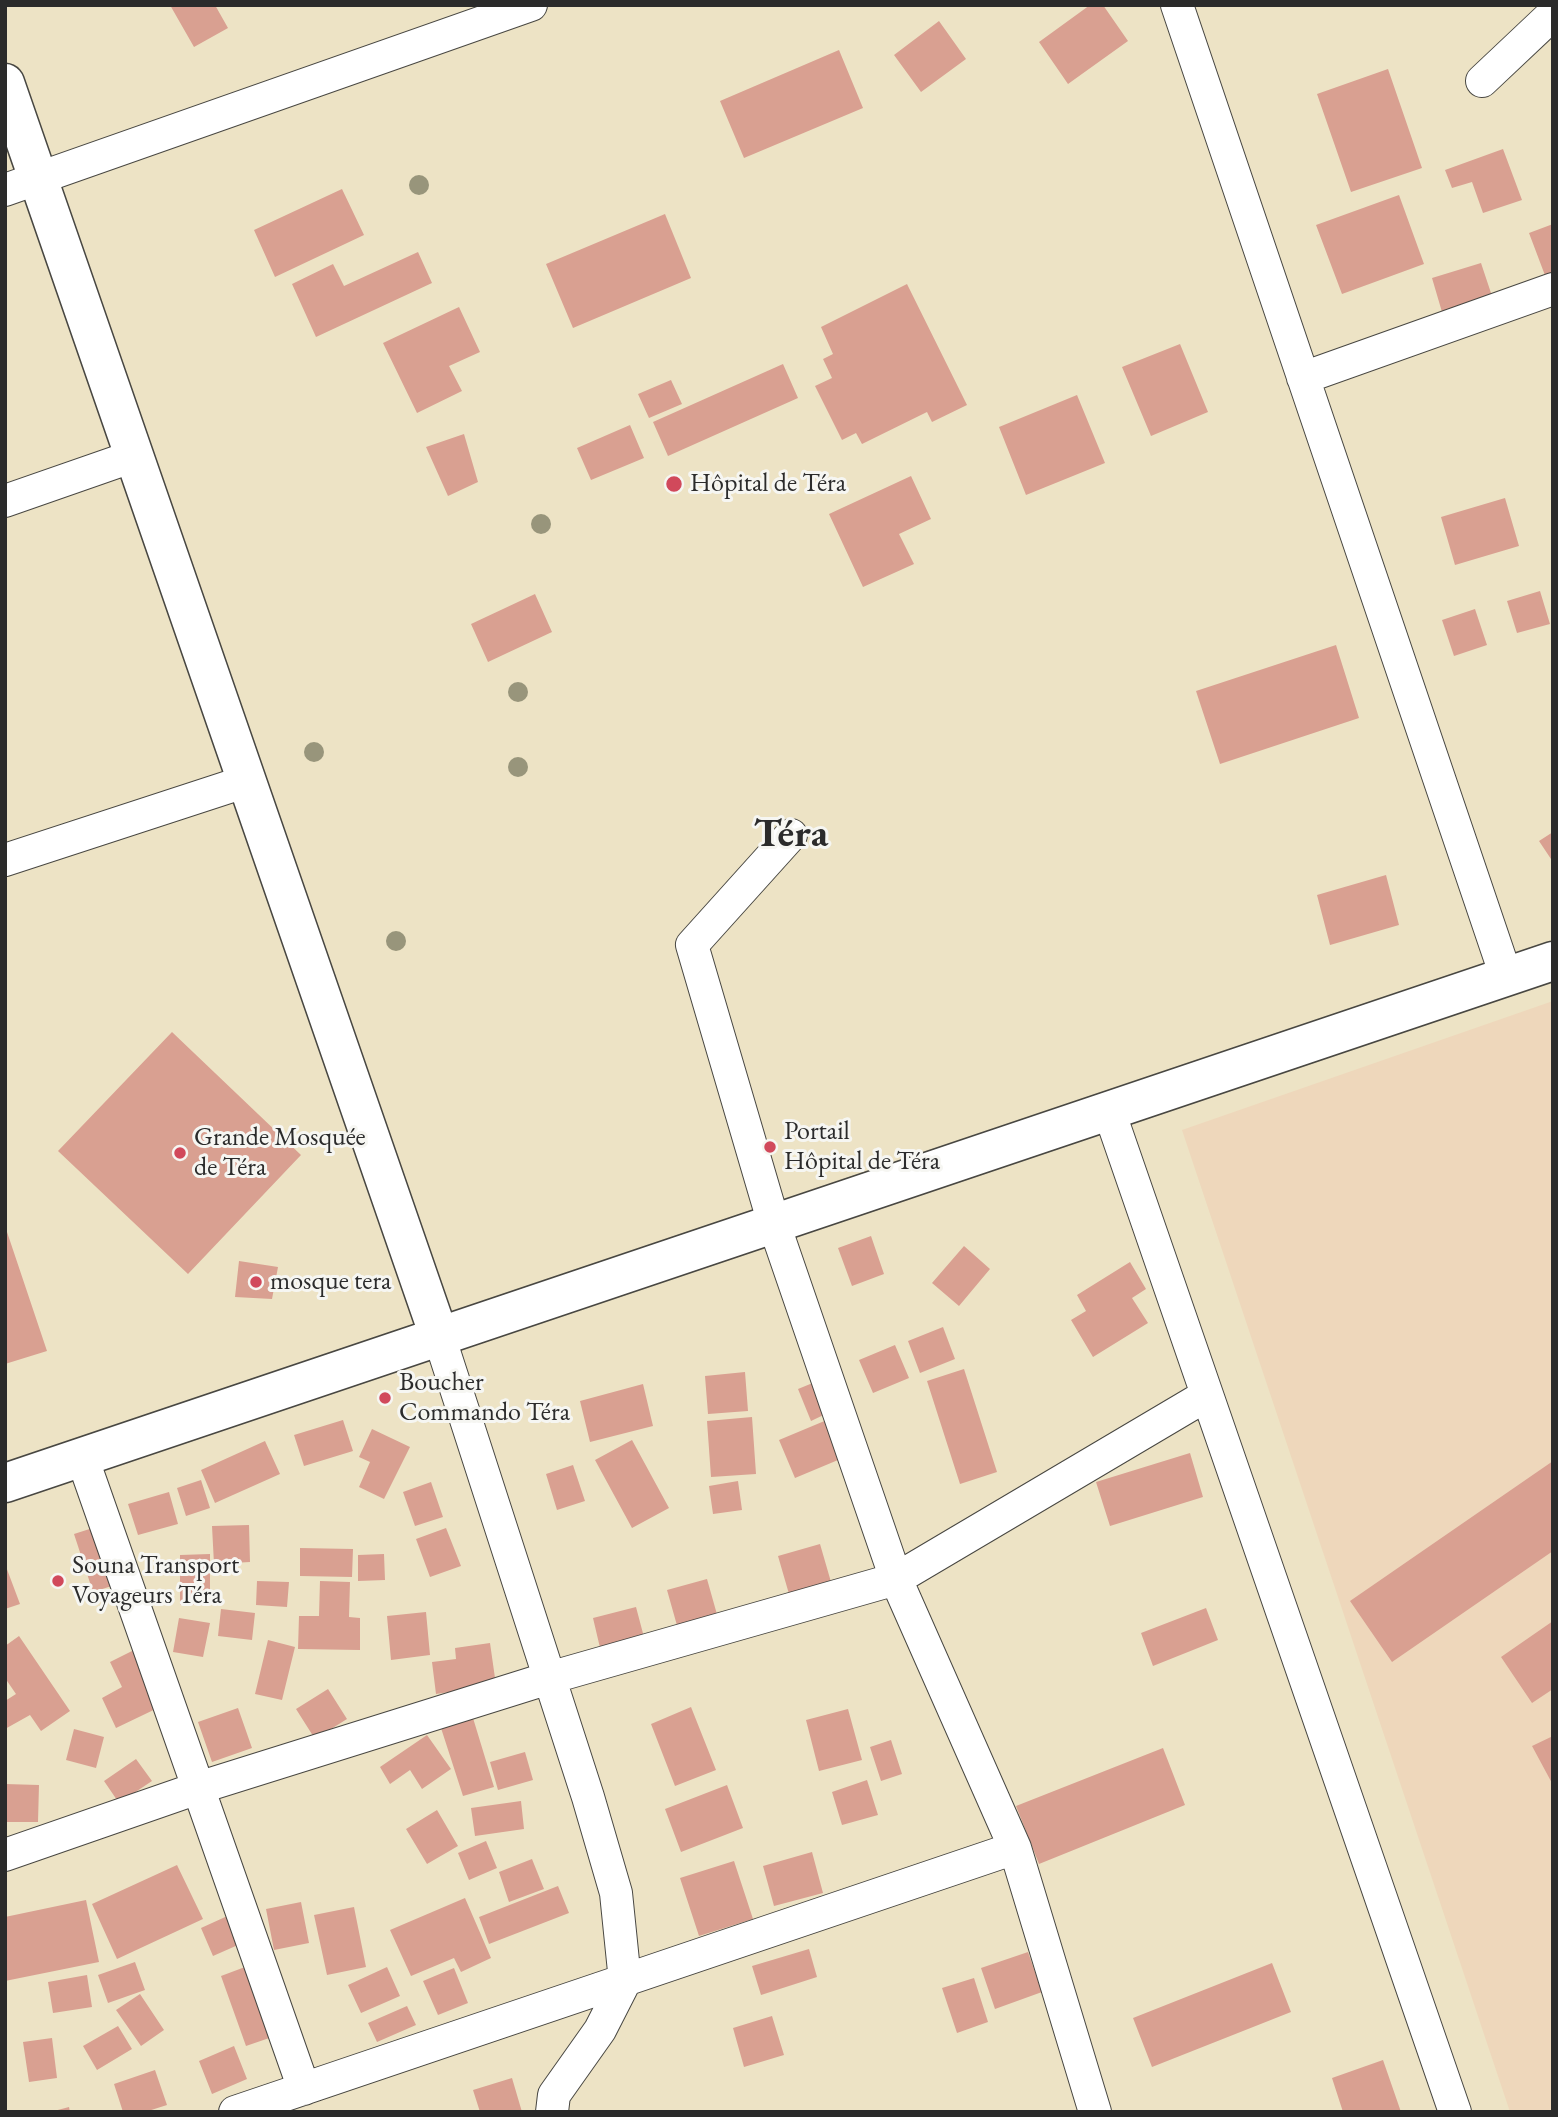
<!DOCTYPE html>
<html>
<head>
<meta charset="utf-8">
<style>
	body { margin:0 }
	#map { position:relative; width:1558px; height:2117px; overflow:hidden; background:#ede3c5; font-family:"EB Garamond",serif }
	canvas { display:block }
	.frame { position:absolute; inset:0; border:7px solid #2b2b2b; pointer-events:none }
</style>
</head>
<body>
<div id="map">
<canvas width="1558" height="2117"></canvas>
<div class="frame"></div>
</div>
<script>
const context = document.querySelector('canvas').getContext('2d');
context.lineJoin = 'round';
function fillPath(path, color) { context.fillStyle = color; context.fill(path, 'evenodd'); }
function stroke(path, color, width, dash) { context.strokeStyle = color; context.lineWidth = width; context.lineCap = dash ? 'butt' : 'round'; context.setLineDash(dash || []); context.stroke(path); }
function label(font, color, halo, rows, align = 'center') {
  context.font = font + ' "EB Garamond",serif'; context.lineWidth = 6; context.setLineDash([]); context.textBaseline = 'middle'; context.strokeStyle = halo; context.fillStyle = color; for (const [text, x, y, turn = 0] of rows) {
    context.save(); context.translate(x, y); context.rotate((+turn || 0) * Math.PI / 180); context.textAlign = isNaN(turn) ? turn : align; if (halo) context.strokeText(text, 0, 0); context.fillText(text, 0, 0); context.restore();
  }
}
fillPath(new Path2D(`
	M1553,1001V2112H1510L1182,1130Z`), '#eed7bb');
fillPath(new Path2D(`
	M170,5H215L228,28L194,47Z
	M1090,5H1103L1128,41L1068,84L1039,42Z
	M939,21L966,59L921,92L894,55Z
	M839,50L863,108L744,158L720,101Z
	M1388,69L1422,168L1351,192L1317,94Z
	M1503,149L1522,200L1483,213L1472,182L1452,188L1445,170Z
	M342,189L364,235L275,277L254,230Z
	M1399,195L1424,264L1342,294L1316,225Z
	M665,214L691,278L573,328L546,264Z
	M1553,224V276L1546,278L1529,233Z
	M418,252L432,283L316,337L292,284L333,264L344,286Z
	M1481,263L1492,296L1442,312L1432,278Z
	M907,284L967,405L932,422L927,412L862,444L856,433L842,440L815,386L832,378L823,359L833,354L821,327Z
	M459,307L480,352L449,366L462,391L417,413L383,343Z
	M1180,344L1208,412L1151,436L1122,367Z
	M783,364L798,398L668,456L653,422Z
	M671,380L682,404L649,418L638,394Z
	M1077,395L1105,463L1026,495L999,427Z
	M630,425L644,458L591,480L577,448Z
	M464,434L478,482L448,496L426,447Z
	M911,476L931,519L899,534L914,564L863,587L829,514Z
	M1505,498L1519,546L1455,565L1441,517Z
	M1540,591L1550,624L1517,633L1507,601Z
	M535,594L552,632L488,662L471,624Z
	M1475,609L1487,645L1454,656L1442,620Z
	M1336,645L1359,718L1220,764L1196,691Z
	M1553,832V862L1539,841Z
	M1386,875L1399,925L1330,945L1317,895Z
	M172,1032L301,1155L188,1274L58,1151Z
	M5,1226L47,1351L5,1364Z
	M871,1236L884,1274L852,1286L838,1248Z
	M964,1246L990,1269L959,1306L932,1283Z
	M239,1261L278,1267L272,1299L235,1297Z
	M1130,1262L1146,1289L1132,1298L1148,1323L1093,1357L1071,1320L1086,1311L1077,1295Z
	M943,1327L955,1359L920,1373L908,1341Z
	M895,1345L909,1378L873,1393L859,1360Z
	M964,1369L997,1472L960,1484L927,1381Z
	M745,1372L748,1411L708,1414L705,1376Z
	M820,1380L834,1410L811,1421L798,1389Z
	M643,1384L653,1426L590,1442L580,1401Z
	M752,1417L756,1474L711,1477L707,1421Z
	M834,1417L850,1455L795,1478L779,1440Z
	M343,1420L353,1451L304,1466L294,1435Z
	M372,1429L410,1447L384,1499L359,1487L370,1462L359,1457Z
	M632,1440L669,1508L632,1528L595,1460Z
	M265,1441L280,1474L215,1503L201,1470Z
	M1190,1453L1203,1497L1110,1526L1096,1482Z
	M1553,1461V1551L1392,1662L1350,1601Z
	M573,1465L585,1501L557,1510L546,1474Z
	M201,1480L210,1508L186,1516L177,1488Z
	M738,1481L742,1510L713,1514L709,1486Z
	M431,1482L443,1517L415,1526L403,1492Z
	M169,1492L178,1524L138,1535L128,1504Z
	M249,1525L250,1562L214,1564L212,1526Z
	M99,1526L118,1584L93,1592L74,1534Z
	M446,1528L461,1566L430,1577L416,1539Z
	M820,1544L831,1582L789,1594L778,1556Z
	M300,1548L353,1549L352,1577L300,1576Z
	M210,1554V1605H180V1555Z
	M384,1554L385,1580L358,1581V1555Z
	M5,1564L20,1604L5,1609Z
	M707,1579L718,1618L678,1629L667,1590Z
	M257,1581L289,1582L287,1607L256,1605Z
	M320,1581L350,1582L349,1617L360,1618V1650L298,1649L299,1616H319Z
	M636,1607L645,1641L601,1652L593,1618Z
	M1206,1608L1218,1640L1153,1666L1141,1633Z
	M221,1609L255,1613L252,1640L218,1636Z
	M426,1612L430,1655L391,1660L387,1616Z
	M179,1618L210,1623L203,1657L173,1652Z
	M1553,1621V1689L1532,1703L1501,1657Z
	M19,1636L70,1711L41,1731L30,1715L5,1729V1701L16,1694L5,1678V1646Z
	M268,1640L295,1647L282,1700L255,1694Z
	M490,1643L496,1685L436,1694L432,1662L456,1659L455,1648Z
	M136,1649L164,1705L116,1728L102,1698L122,1687L110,1662Z
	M328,1689L347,1719L315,1739L296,1709Z
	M691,1707L716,1770L675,1786L651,1724Z
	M238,1708L252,1748L212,1762L198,1722Z
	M848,1709L862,1760L819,1771L806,1720Z
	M473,1718L494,1787L463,1796L441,1728Z
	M74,1729L104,1737L96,1768L66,1760Z
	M427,1735L451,1769L422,1789L410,1770L390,1784L380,1767Z
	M1553,1736V1785L1532,1746Z
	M891,1740L902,1774L881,1781L870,1747Z
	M1163,1748L1185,1805L1039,1864L1016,1806Z
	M525,1752L533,1780L498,1790L490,1762Z
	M136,1759L152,1781L119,1803L104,1781Z
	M867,1780L878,1815L842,1825L832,1792Z
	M5,1784L39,1785L38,1822H5Z
	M727,1785L743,1828L681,1852L665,1809Z
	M521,1801L524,1829L475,1836L471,1808Z
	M437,1810L458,1846L427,1864L406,1829Z
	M486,1841L497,1868L469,1880L458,1853Z
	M812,1852L823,1893L774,1906L763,1866Z
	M532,1859L544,1889L509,1902L499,1872Z
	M734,1861L753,1919L699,1936L680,1878Z
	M177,1865L203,1919L117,1959L92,1904Z
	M558,1886L569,1913L489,1944L479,1917Z
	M465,1898L491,1958L461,1972L454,1958L411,1976L390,1930Z
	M86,1900L99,1962L5,1981V1917Z
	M301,1902L309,1943L274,1950L266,1909Z
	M354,1907L366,1967L327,1975L314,1915Z
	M234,1913L247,1941L213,1956L201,1928Z
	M809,1949L817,1977L761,1995L752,1966Z
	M1028,1952L1042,1992L995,2009L981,1968Z
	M135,1962L145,1990L108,2003L98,1975Z
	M1272,1963L1291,2012L1152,2067L1133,2018Z
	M253,1964L278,2035L246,2046L221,1976Z
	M387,1967L400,1996L361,2013L348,1985Z
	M454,1968L468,2003L438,2015L423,1981Z
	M87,1975L92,2007L53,2013L48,1982Z
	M974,1978L988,2022L957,2033L942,1988Z
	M140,1994L164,2030L141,2046L116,2010Z
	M407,2006L416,2025L377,2042L368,2023Z
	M772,2016L784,2055L744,2067L733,2028Z
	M118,2026L132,2049L97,2070L83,2046Z
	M52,2038L57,2078L29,2082L23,2042Z
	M234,2046L247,2079L212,2094L199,2061Z
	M1383,2060L1401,2112H1343L1332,2078Z
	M155,2070L167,2105L145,2112H123L114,2084Z
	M512,2078L522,2112H480L473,2090Z
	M69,2107L70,2112H54V2111Z`), '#d9a091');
const minor = new Path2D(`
	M1177,5L1506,976
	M1482,81L1553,14
	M5,190L531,5
	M1303,378L1553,289
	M5,501L134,456
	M791,835L692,945L774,1224L896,1579L1015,1848L1095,2112
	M5,860L247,781
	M1109,1111L1455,2112
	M439,1336L588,1797L616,1893L625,1981L600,2030L554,2095L552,2112
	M82,1457L304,2089
	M5,1855L198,1788L549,1678L896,1579L1207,1395
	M235,2112L1015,1848`);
const tertiary = new Path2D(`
	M5,83L439,1336
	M5,1483L1553,961`);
stroke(minor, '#484742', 34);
stroke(tertiary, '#484742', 41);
stroke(minor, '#fff', 32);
stroke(tertiary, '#fff', 38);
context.fillStyle = '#98957b';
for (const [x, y] of [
	[419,185],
	[541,524],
	[518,692],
	[314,752],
	[518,767],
	[396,941]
]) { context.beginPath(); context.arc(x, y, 10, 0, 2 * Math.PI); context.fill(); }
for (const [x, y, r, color] of [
	[674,484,9,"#d1495b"],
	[770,1147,7,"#d1495b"],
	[180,1153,7,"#d1495b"],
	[256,1282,7,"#d1495b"],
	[385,1398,7,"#d1495b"],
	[58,1581,7,"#d1495b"]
]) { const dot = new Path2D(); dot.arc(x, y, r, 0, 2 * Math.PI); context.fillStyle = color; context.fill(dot); stroke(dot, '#f6f6f2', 2.5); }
label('26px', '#2b2b2b', '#f6f6f2', [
	["Hôpital de Téra",690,484],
	["Portail",784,1132],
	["Hôpital de Téra",784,1162],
	["Grande Mosquée",194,1138],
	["de Téra",194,1168],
	["mosque tera",270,1282],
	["Boucher",399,1383],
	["Commando Téra",399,1413],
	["Souna Transport",72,1566],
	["Voyageurs Téra",72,1596]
], 'left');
label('bold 40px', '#2b2b2b', '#f6f6f2', [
	["Téra",791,835]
]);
</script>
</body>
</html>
